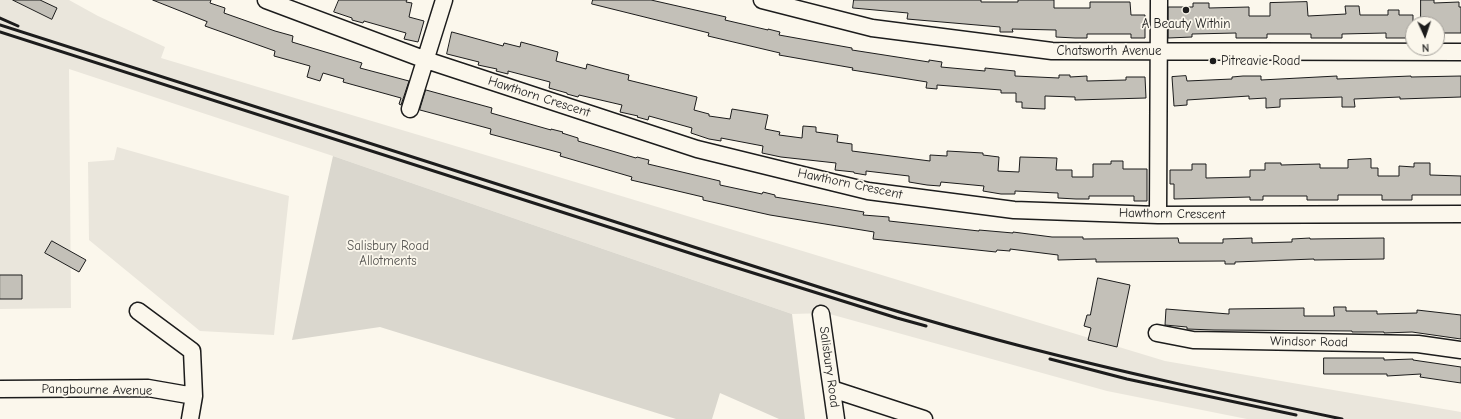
<!DOCTYPE html>
<html>
<head>
<meta charset="utf-8">
<style>
	body { margin:0 }
	#map { position:relative; width:1461px; height:419px; overflow:hidden; background:#fbf7ec; font-family:"Comic Neue",sans-serif }
	canvas { display:block }
	.north { position:absolute; left:1405px; top:16px; width:40px; height:40px; box-sizing:border-box; background:#fbf7ec; border:1px solid #a29f99; border-radius:50%; rotate:177deg; font-size:11px; font-weight:700; line-height:16px; text-align:center; color:#1c1c1c }
	.north::after { content:''; display:block; margin:auto; width:14px; height:18px; background:#1c1c1c; clip-path:polygon(50% 0,100% 100%,50% 72%,0 100%) }
</style>
</head>
<body>
<div id="map">
<canvas width="1461" height="419"></canvas>
<div class="north">N</div>
</div>
<script>
const context = document.querySelector('canvas').getContext('2d');
context.lineJoin = 'round';
function fillPath(path, color) { context.fillStyle = color; context.fill(path, 'evenodd'); }
function stroke(path, color, width, dash) { context.strokeStyle = color; context.lineWidth = width; context.lineCap = dash ? 'butt' : 'round'; context.setLineDash(dash || []); context.stroke(path); }
function label(font, color, halo, rows, align = 'center') {
  context.font = font + ' "Comic Neue",sans-serif'; context.lineWidth = 3.5; context.setLineDash([]); context.textBaseline = 'middle'; context.strokeStyle = halo; context.fillStyle = color; for (const [text, x, y, turn = 0] of rows) {
    context.save(); context.translate(x, y); context.rotate((+turn || 0) * Math.PI / 180); context.textAlign = isNaN(turn) ? turn : align; if (halo) context.strokeText(text, 0, 0); context.fillText(text, 0, 0); context.restore();
  }
}
fillPath(new Path2D(`
	M0,0H69L98,16L165,47L161,58L529,168L1165,361L1461,412V419H1247L1107,391L826,313L792,314L333,156L69,69L71,308L0,309Z
	M117,147L289,196L274,335L200,331L89,240L88,162L114,160Z`), '#eae6dc');
fillPath(new Path2D(`
	M333,156L792,314L805,419H779L720,393L712,419H676L380,327L292,340Z`), '#dad7ce');
const building = new Path2D(`
	M13,0H40L57,8L52,19Z
	M153,0H211L210,3L225,8L224,13L275,31L293,36L292,42L362,63L360,68L409,81L401,105L399,104L401,98L343,82L344,79L323,73L320,81L307,77L310,66L274,56L275,51L205,26L207,22Z
	M339,0H407L406,2L412,3L409,17L424,21L418,42L404,39L406,33L364,21L363,23L352,20V18L334,12Z
	M593,0H651L726,17L725,20L768,30V29L780,32L779,35L852,48V50L929,62V60L942,62L941,67L985,71V68L1015,71V76L1059,78V75H1070V77L1087,76V81L1126,80V77H1145L1146,98L1075,100V97L1045,96V109L1022,108V102H1016V93H1001V90L937,85V89L926,88L927,82L852,70L853,68L779,55L780,53L708,36L709,33L592,4Z
	M854,0H981V2H1018V0H1054V8H1090V2H1130L1131,15H1145V38H1131V34H1087V38H1075L1056,37V30L1012,29L1013,32H1000V27L907,19L908,13L853,8Z
	M1421,0H1434V3L1459,2V7H1461V33H1437V24H1421Z
	M1307,2L1308,16L1346,14L1345,6H1359L1360,15H1388V10H1399V15H1413V38H1386V33L1342,34V38H1311V34H1267V38H1236V33L1192,34V37L1168,38V7H1193V3H1209V8L1249,7V16H1270V3Z
	M452,32L503,46L504,43L520,47L521,42L558,52L556,61L586,69L587,64L605,69L629,75L628,80L697,97L694,110L709,114V116L730,119L732,109L768,115L765,129L780,132L779,135L802,138L803,126L816,127V132L838,135L837,142L852,144V151L930,161V155L947,156V151L983,153V155L999,157L998,171L1019,172L1020,157L1057,158L1056,170H1072V177H1093V164H1111V161H1123V169H1147V201H1134V196H1089V199H1076L1058,198V193L1015,191V194H1001L983,191L984,186L941,182L940,186L927,185L909,182V176L866,171V175L854,173V172L835,170L836,163L781,157L762,153L763,146L721,138V141L709,139L691,133L692,128L649,116L648,120L637,117L638,116L620,112L622,105L579,95L578,97L567,94V93L549,88L550,82L508,71V74L496,71L497,69L478,65L479,62L447,54Z
	M1186,76L1187,81L1232,79V77L1243,76H1261V80L1337,76V79L1411,76V77L1461,76V97L1400,99V97L1354,99L1355,107H1342V97L1280,99V107L1266,108V98L1249,99V96L1187,100V105L1174,106L1172,77Z
	M426,90L492,108L491,113L551,130V129L563,132L562,133L578,138V141L636,158L637,157L649,160L648,164L720,181V185L762,194L763,192L775,195V197L864,212L863,215L889,217V221L979,231V230L1013,233V232L1052,237H1083V239L1178,238L1179,243H1223V239L1252,238V243L1292,242V239L1310,238V239L1384,238V259L1314,260V259L1235,262V264H1225V261L1096,262V259L1058,260V255L1010,249V251L997,250L996,252L873,239L874,232L770,215L703,200V197L631,180L632,177L560,156L561,153L490,134L491,129L420,110Z
	M1371,159V168H1378V176H1399V166L1414,167V163H1430V175L1461,176V195H1412V200H1382V195H1338V200H1307V196H1263V200H1250V197L1174,199V184H1170V170H1192V164H1206V178L1250,177V170H1265V163H1281V165L1320,164V168H1348V160Z
	M52,241L86,260L79,272L45,253Z
	M0,275H22V299H0Z
	M1098,278L1130,285L1117,347L1088,340L1091,328L1084,326L1087,315H1090Z
	M1334,307H1346V311H1377V314L1417,313V310L1461,315V339L1412,332L1384,333V332H1352V331L1214,330L1187,329V327L1165,325L1166,309L1229,314V309L1304,308V316H1334Z
	M1324,358H1384V360L1413,359V360L1461,367V383L1420,377L1421,374L1387,376V374H1324Z`);
fillPath(building, '#c3c0b8');
stroke(building, '#1c1c1c', 1);
const street = new Path2D(`
	M266,0L426,60L697,149L868,191L1014,210L1158,215L1461,214
	M762,0L872,28L1052,51L1461,52
	M410,109L444,0
	M1158,215L1159,0
	M138,311L192,351L194,396L190,419
	M821,314L836,419
	M1157,333L1193,340L1418,344L1461,350
	M0,389L148,388L194,396
	M832,389L924,419`);
stroke(street, '#1c1c1c', 19);
stroke(street, '#fbf7ec', 16);
stroke(new Path2D(`
	M0,18L18,26
	M0,25L825,289C888,309 952,328 1017,345C1124,373 1233,396 1342,419
	M0,32L699,256L897,318L926,326
	M1050,359L1127,379L1296,415`), '#1c1c1c', 3);
for (const [x, y, r, color] of [
	[1186,10,4,"#1c1c1c"],
	[1213,61,4,"#1c1c1c"]
]) { const dot = new Path2D(); dot.arc(x, y, r, 0, 2 * Math.PI); context.fillStyle = color; context.fill(dot); stroke(dot, '#fbf7ec', 1.5); }
label('13px', '#1c1c1c', '#fbf7ec', [
	["A Beauty Within",1186,24],
	["Pitreavie Road",1221,61,"left"]
]);
label('13px', '#1c1c1c', '#fbf7ec', [
	["Chatsworth Avenue",1109,51],
	["Hawthorn Crescent",539,97,18],
	["Hawthorn Crescent",850,184,12],
	["Hawthorn Crescent",1172,214,1],
	["Windsor Road",1309,342,1],
	["Salisbury Road",829,367,82],
	["Pangbourne Avenue",97,390,1]
]);
label('13px', '#555451', '#fbf7ec', [
	["Salisbury Road",388,246],
	["Allotments",388,261]
]);
</script>
</body>
</html>
